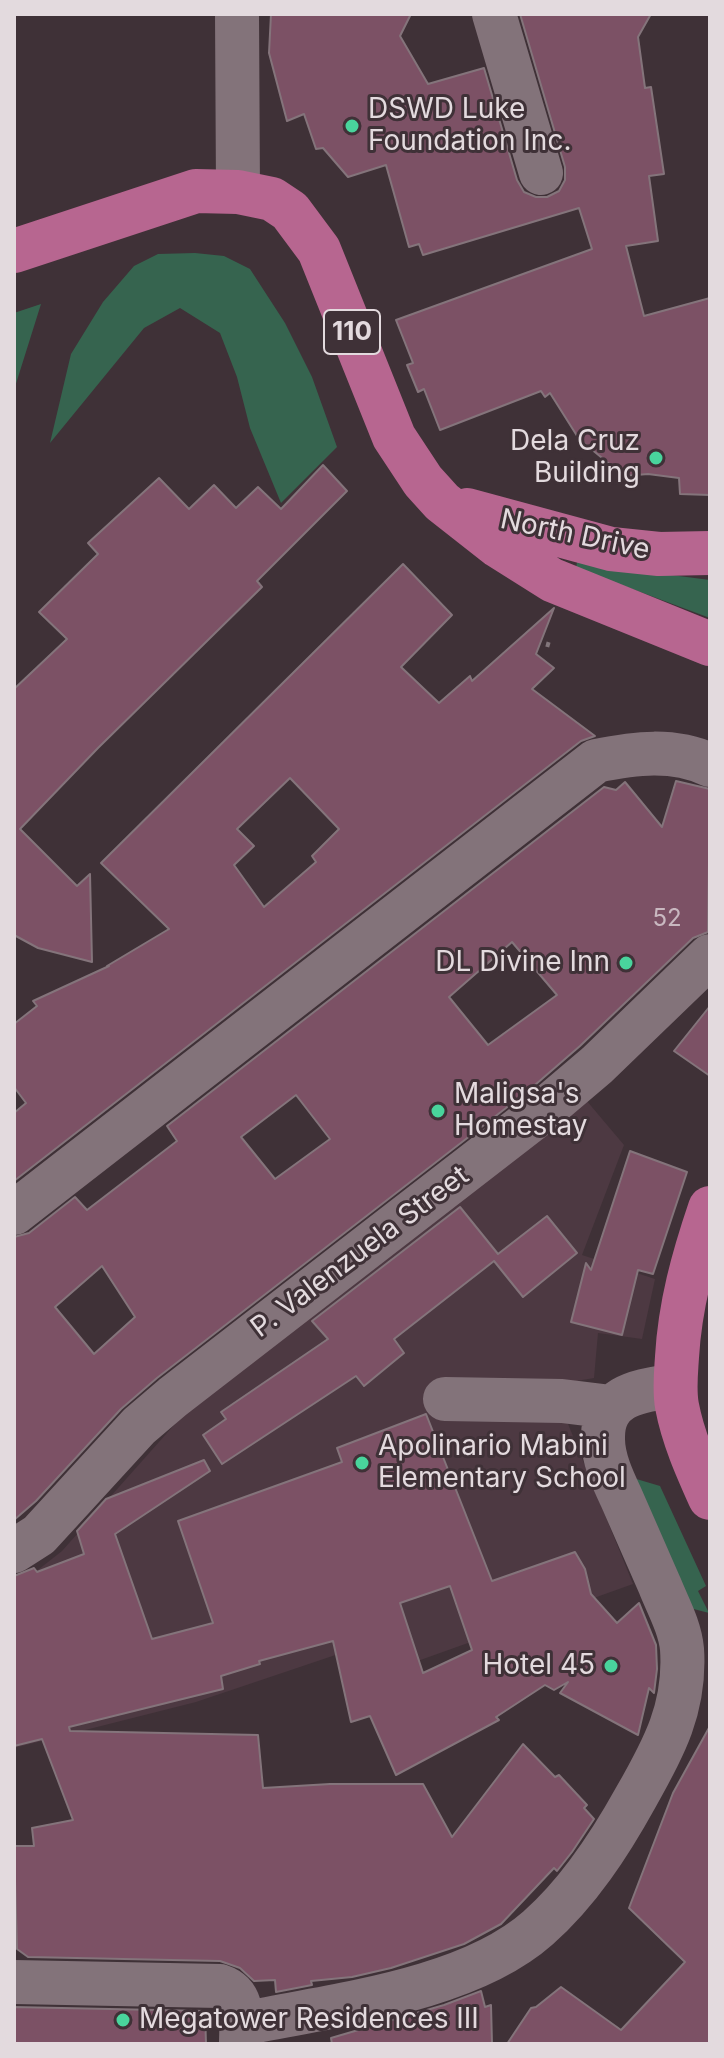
<!DOCTYPE html>
<html>
<head>
<meta charset="utf-8">
<style>
	body { margin:0 }
	#map { position:relative; width:724px; height:2058px; overflow:hidden; background:#3f3137; font-family:Inter,sans-serif }
	canvas { display:block }
	.frame { position:absolute; inset:0; border:16px solid #e3dade; pointer-events:none }
</style>
</head>
<body>
<div id="map">
<canvas width="724" height="2058"></canvas>
<div class="frame"></div>
</div>
<script>
const context = document.querySelector('canvas').getContext('2d');
context.lineJoin = 'round';
function fillPath(path, color) { context.fillStyle = color; context.fill(path, 'evenodd'); }
function stroke(path, color, width, dash) { context.strokeStyle = color; context.lineWidth = width; context.lineCap = dash ? 'butt' : 'round'; context.setLineDash(dash || []); context.stroke(path); }
function label(font, color, halo, rows, align = 'center') {
  context.font = font + ' Inter,sans-serif'; context.lineWidth = 6; context.setLineDash([]); context.textBaseline = 'middle'; context.strokeStyle = halo; context.fillStyle = color; for (const [text, x, y, turn = 0] of rows) {
    context.save(); context.translate(x, y); context.rotate((+turn || 0) * Math.PI / 180); context.textAlign = isNaN(turn) ? turn : align; if (halo) context.strokeText(text, 0, 0); context.fillText(text, 0, 0); context.restore();
  }
}
fillPath(new Path2D(`
	M586,1100L624,1145L582,1255L655,1279L642,1339L598,1333L594,1378L559,1384L564,1414L633,1584L412,1663L383,1639L196,1702L14,1748V1578L34,1573L62,1551L183,1415Z`), '#4d3942');
fillPath(new Path2D(`
	M195,253L224,256L250,269L285,323L312,377L337,447L281,503L250,428L237,377L220,333L180,308L144,328L50,443L71,354L103,302L134,266L158,254Z
	M41,304L14,390V313Z
	M578,557L609,567L710,580V618L576,568Z
	M633,1478L660,1486L706,1586L698,1591L709,1613L686,1607Z`), '#36644f');
const building = new Path2D(`
	M271,14H411L400,36L428,84L484,68L517,180L524,192L536,197H547L559,191L565,180V167L520,14H651L638,37L645,88L651,87L664,174L649,176L658,241L626,246L644,316L710,298V495L680,494L679,478L648,474L624,476L579,439L550,393L545,397L541,391L440,430L424,389L418,392L407,365L413,363L396,320L592,249L579,208L423,255L419,244L409,247L386,165L348,177L323,148L316,149L304,114L287,121L269,53Z
	M323,465L347,491L257,581L262,587L98,748L20,829L77,886L90,874L92,962L38,948L14,935V689L67,639L39,612L98,554L88,543L159,478L189,509L214,485L236,508L258,487L281,509Z
	M403,564L452,615L401,667L439,703L470,676L472,681L554,608L536,654L554,668L532,689L595,736L581,741L14,1181V1113L26,1103L14,1087V1024L37,1006L33,1001L109,966H107L169,929L101,863ZM290,778L339,829L312,856L316,862L264,907L234,865L254,846L237,829Z
	M676,781L710,789L708,932L693,938L580,1046L528,1091L157,1378L121,1409L36,1501L14,1520V1237L29,1233L75,1197L87,1210L177,1141L167,1126L604,787L616,790L625,782L662,827ZM512,942L557,995L488,1045L449,997ZM296,1095L330,1139L275,1179L241,1137ZM102,1266L135,1317L94,1354L55,1307Z
	M710,1006V1076L674,1051Z
	M630,1151L687,1172L653,1274L638,1270L622,1335L571,1322L586,1263L591,1270Z
	M460,1207L498,1254L547,1216L577,1253L523,1297L494,1261L394,1339L404,1353L364,1386L356,1376L222,1464L203,1435L226,1419L221,1412L328,1339L312,1321Z
	M426,1414L492,1581L575,1552L585,1569L591,1594L617,1623L639,1603L656,1645L657,1669L654,1693L649,1688L638,1735L560,1693L568,1682L554,1690L545,1685L496,1717L499,1720L396,1775L370,1716L351,1722L333,1641L259,1661L260,1664L221,1676L223,1689L69,1727L70,1731L258,1735L263,1788L330,1784H423L452,1837L523,1744L555,1777L559,1775L587,1805L584,1808L594,1819L572,1852L557,1871L554,1868L501,1924L464,1944L391,1968L352,1977L311,1981L312,1985L276,1992L275,1980L254,1981L240,1968L220,1961L28,1957L17,1949L14,1846H34L32,1828L73,1820L42,1739L14,1746V1576L34,1568L37,1572L84,1554L77,1531L106,1499L204,1460L210,1471L115,1534L152,1639L213,1623L178,1521L342,1462L337,1448ZM450,1586L472,1650L423,1673L400,1603Z
	M710,1726V2044H507L531,2008L536,2007L561,1987L621,2030L685,1962L629,1908L673,1793Z
	M481,1991L485,2007L491,2005L492,2044H332L331,2038L444,2005Z
	M14,2007L205,2011L206,2044H14Z`);
fillPath(building, '#7c5165');
stroke(building, '#84747b', 2);
stroke(new Path2D(`
	M546,644L553,646`), '#82767b', 5, [4, 6]);
stroke(new Path2D(`
	M237,14L238,192
	M494,14L541,173
	M14,1213L596,761C635,753 673,748 710,765
	M445,1399L562,1401L611,1407
	M14,1551L39,1535L139,1426L173,1397L544,1110L597,1065L710,956
	M14,1982L220,1986C246,1995 241,2021 241,2044
	M241,2024C333,2005 467,1991 538,1928C579,1892 610,1844 636,1797C664,1748 686,1707 682,1649C680,1627 668,1606 660,1586C647,1557 634,1527 621,1497C613,1480 603,1459 603,1439C602,1394 640,1391 675,1385`), '#83737a', 44);
stroke(new Path2D(`
	M14,251L196,191L238,192L272,199L290,211L319,250L394,437L423,481L442,502L498,546L552,580L710,644
	M467,510L611,549L659,554L710,553
	M710,1208C693,1258 680,1305 677,1357C676,1373 674,1390 677,1406C683,1438 697,1469 710,1498`), '#b76690', 44);
for (const [x, y, r, color] of [
	[352,126,8,"#49d49c"],
	[656,458,8,"#49d49c"],
	[626,963,8,"#49d49c"],
	[438,1111,8,"#49d49c"],
	[362,1463,8,"#49d49c"],
	[611,1666,8,"#49d49c"],
	[123,2020,8,"#49d49c"]
]) { const dot = new Path2D(); dot.arc(x, y, r, 0, 2 * Math.PI); context.fillStyle = color; context.fill(dot); stroke(dot, '#3f3137', 3); }
label('24px', '#c9b8c0', null, [
	["52",667,919]
]);
for (const [x, y, w] of [
	[352,332,56]
]) { const box = new Path2D(); box.roundRect(x - w / 2, y - 22, w, 44, 6); context.fillStyle = '#3f3137'; context.fill(box); stroke(box, '#e3dade', 2); }
label('bold 26px', '#e3dade', null, [
	["110",352,332]
]);
label('28px', '#e3dade', '#3f3137', [
	["DSWD Luke",368,110],
	["Foundation Inc.",368,142],
	["Dela Cruz",640,442,"right"],
	["Building",640,474,"right"],
	["DL Divine Inn",610,963,"right"],
	["Maligsa's",454,1095],
	["Homestay",454,1127],
	["Apolinario Mabini",378,1447],
	["Elementary School",378,1479],
	["Hotel 45",595,1666,"right"],
	["Megatower Residences III",139,2020]
], 'left');
label('28px', '#e3dade', '#3f3137', [
	["North Drive",575,535,12],
	["P. Valenzuela Street",360,1252,-37]
]);
</script>
</body>
</html>
